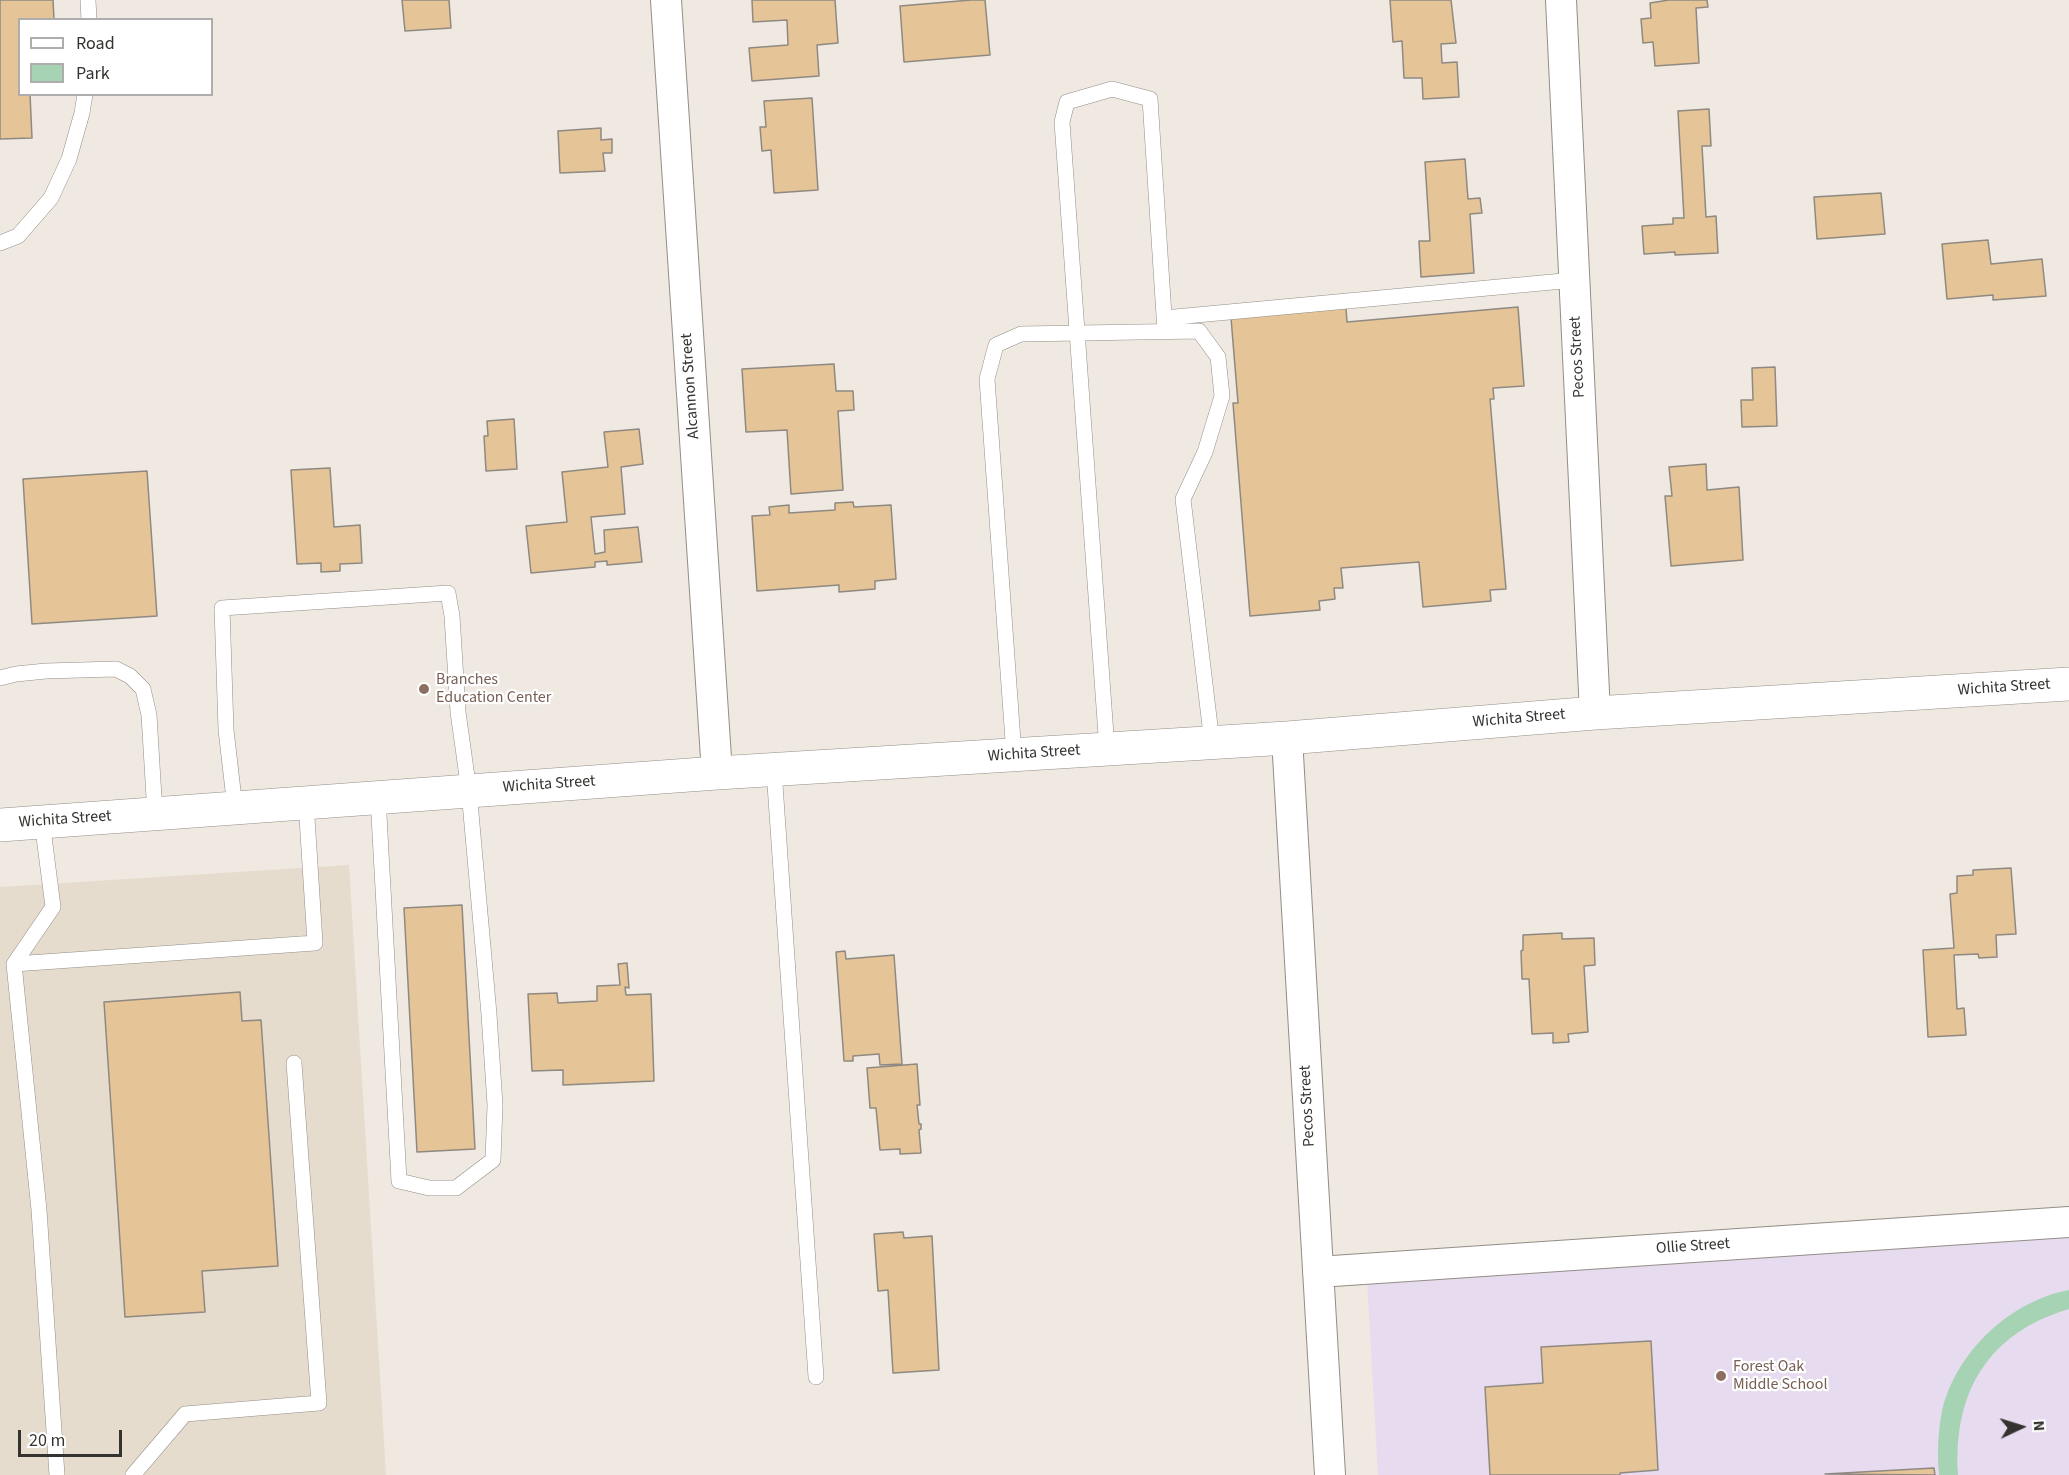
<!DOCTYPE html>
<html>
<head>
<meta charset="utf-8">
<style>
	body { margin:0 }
	#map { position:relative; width:2069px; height:1475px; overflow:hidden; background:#efe9e1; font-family:"Source Sans 3",sans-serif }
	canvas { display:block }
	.legend { position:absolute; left:18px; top:18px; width:195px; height:78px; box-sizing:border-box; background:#fff; border:2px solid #aeadac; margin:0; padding:8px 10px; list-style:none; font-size:18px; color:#353330 }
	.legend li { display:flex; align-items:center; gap:12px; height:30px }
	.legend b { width:30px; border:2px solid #aeadac }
	.north { position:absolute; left:1991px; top:1397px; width:60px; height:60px; -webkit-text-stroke:4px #fff; paint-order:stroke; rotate:86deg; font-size:16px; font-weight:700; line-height:24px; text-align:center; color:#353330 }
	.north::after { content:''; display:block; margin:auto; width:21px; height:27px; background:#353330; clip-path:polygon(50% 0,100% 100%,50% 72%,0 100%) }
	.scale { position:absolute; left:18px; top:1430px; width:104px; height:27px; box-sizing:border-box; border:3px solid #353330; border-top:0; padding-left:8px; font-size:18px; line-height:21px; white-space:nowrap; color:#353330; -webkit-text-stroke:4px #fff; paint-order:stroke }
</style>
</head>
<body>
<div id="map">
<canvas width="2069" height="1475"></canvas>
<ul class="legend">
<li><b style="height:8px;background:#fff"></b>Road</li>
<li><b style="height:16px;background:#a6d3b3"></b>Park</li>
</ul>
<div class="north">N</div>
<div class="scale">20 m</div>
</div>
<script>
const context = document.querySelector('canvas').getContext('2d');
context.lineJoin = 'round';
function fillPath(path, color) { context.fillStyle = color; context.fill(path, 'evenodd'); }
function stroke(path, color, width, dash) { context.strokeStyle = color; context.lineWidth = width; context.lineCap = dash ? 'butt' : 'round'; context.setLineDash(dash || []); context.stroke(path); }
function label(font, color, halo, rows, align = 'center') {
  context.font = font + ' "Source Sans 3",sans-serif'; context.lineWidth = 4.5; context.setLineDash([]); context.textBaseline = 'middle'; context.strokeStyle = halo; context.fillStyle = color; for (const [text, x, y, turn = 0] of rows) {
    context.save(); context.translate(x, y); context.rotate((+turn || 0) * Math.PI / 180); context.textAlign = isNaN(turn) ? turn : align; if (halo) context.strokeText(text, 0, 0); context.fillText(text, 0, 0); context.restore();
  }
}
fillPath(new Path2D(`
	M349,865L386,1475H0V887Z`), '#e6dcce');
fillPath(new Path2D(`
	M2069,1234V1475H1378L1367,1278Z`), '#e7dbef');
fillPath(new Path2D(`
	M2069,1290V1309C1988,1333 1953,1392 1958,1475H1939C1937,1453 1938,1432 1942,1411C1956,1352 2010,1301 2069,1290Z`), '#a6d3b3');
const building = new Path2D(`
	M0,0H53L54,20H20V94H30L32,138L0,139Z
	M402,0H449L451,28L405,31Z
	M752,0H835L838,43L817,45L819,76L752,81L749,48L788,45L787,20L753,22Z
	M971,0H985L990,55L904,62L900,6Z
	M1390,0H1451L1456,43L1441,44L1442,63L1457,62L1459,97L1423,99L1422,78H1404L1402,41L1393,42Z
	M1669,0H1707L1708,7L1696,8L1699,63L1655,66L1653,42L1643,43L1641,19L1651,18L1650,3Z
	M812,98L818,190L774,193L771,150L762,151L760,127H766L764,101Z
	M1709,109L1711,146H1702L1706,217L1716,216L1718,253L1675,255V252L1644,254L1642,226L1673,224V218H1684L1678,111Z
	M601,128V140L612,139V153H603L605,171L560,173L558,131Z
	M1465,159L1468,199L1480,198L1482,213L1470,214L1474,273L1421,277L1419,241H1430L1425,162Z
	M1881,193L1885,234L1817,239L1814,197Z
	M1988,240L1991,264L2042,259L2046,296L1993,300V295L1947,299L1942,244Z
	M1518,307L1524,386L1493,388L1494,399H1490L1506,589L1490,590L1491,601L1423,607L1419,562L1341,568L1343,588H1334L1335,599L1319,601L1320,610L1250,616L1233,403H1238L1231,318L1346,308L1347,322Z
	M834,364L836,391H853L854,410L838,411L843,490L791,494L787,430L746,432L742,369Z
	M1775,367L1777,426L1742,427L1741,400H1753L1752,368Z
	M514,419L517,469L486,471L484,436H488L487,421Z
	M639,429L643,464L621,467L625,514L591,517L595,554L605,552L604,530L638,527L642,562L607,565V561L595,562V567L531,573L526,526L567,522L562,472L608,467L604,432Z
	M1706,464L1707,490L1739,487L1743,560L1671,566L1665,496H1672L1669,467Z
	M330,468L334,527L360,525L362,563L340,564V571L321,572V563L297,564L291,470Z
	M147,471L157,616L32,624L23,479Z
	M853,502L854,507L891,505L896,579L875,581V589L839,592V585L757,591L752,516L770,515L769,507L789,505V513L835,510V503Z
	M2011,868L2016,934L1996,935L1997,957L1979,958L1978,954L1954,955L1957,1009L1964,1008L1966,1035L1928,1037L1923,950L1954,948L1950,894L1957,893V876L1973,875V870Z
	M462,905L475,1149L417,1152L404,908Z
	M1562,933V939L1594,938L1595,965L1584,966L1588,1032L1568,1034L1569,1042L1553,1043V1033L1532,1034L1529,979H1522L1521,951L1523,950V935Z
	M845,951L846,959L894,955L902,1064L880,1065L879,1054L853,1056V1061H844L836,952Z
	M627,963L629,988L625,987L626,995L651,994L654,1081L563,1085V1070L532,1071L528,994L557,993L558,1003L597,1001V986L620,985L618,964Z
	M240,992L242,1021L261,1020L278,1266L202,1271L205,1312L125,1317L104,1002Z
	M917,1064L920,1105H917L919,1124H921V1129L919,1130L921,1153L900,1154V1149L880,1150L876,1108H870L867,1068Z
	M903,1232L904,1238L932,1236L939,1370L893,1373L888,1290L878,1291L874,1234Z
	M1651,1341L1658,1470L1620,1473V1475H1490L1485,1387L1543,1383L1541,1347Z
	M1934,1468L1935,1475L1825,1474Z`);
fillPath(building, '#e5c497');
stroke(building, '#8f8982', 1.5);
const lane = new Path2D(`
	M88,0L89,20
	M0,243L18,236L51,198L69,159L82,113L85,94
	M1164,318L1574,280
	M0,678L16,674L46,671L116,669L130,676L143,689L149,715L155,814
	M1107,749L1062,122L1067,102L1112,89L1150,99L1165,331
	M1014,755L987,379L996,345L1021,334L1199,331L1218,357L1222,396L1205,452L1183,499L1212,743
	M774,770L816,1377
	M235,808L226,730L222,608L448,593L452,616L458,712L469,791L489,1014L495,1105L493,1160L456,1188H429L399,1181L378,797
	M42,821L53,907L14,964L39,1210L57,1475
	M14,964L315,943L306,802
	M133,1475L185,1414L319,1403L294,1063`);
const street = new Path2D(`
	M666,0L717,773
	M1561,0L1595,713
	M1287,738L1330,1475
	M1318,1272L2069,1222`);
const secondary = new Path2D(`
	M0,825L717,773L1287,738L1595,713L2069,684`);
stroke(lane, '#938d86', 16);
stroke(street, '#938d86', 32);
stroke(secondary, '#938d86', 34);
stroke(lane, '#fff', 15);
stroke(street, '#fff', 30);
stroke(secondary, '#fff', 33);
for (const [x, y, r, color] of [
	[424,689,6,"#8d6e63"],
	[1721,1376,6,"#8d6e63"]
]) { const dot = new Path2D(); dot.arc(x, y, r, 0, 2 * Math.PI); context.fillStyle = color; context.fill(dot); stroke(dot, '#fff', 2); }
label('16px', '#353330', '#fff', [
	["Pecos Street",1578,357,-93],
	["Alcannon Street",691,386,-94],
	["Wichita Street",2004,688,-4],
	["Wichita Street",1519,719,-5],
	["Wichita Street",1034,754,-4],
	["Wichita Street",549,785,-4],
	["Wichita Street",65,820,-4],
	["Pecos Street",1308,1106,-93],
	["Ollie Street",1693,1247,-4]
]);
label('16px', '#785e54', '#fff', [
	["Branches",436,680],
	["Education Center",436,698],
	["Forest Oak",1733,1367],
	["Middle School",1733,1385]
], 'left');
</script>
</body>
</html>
